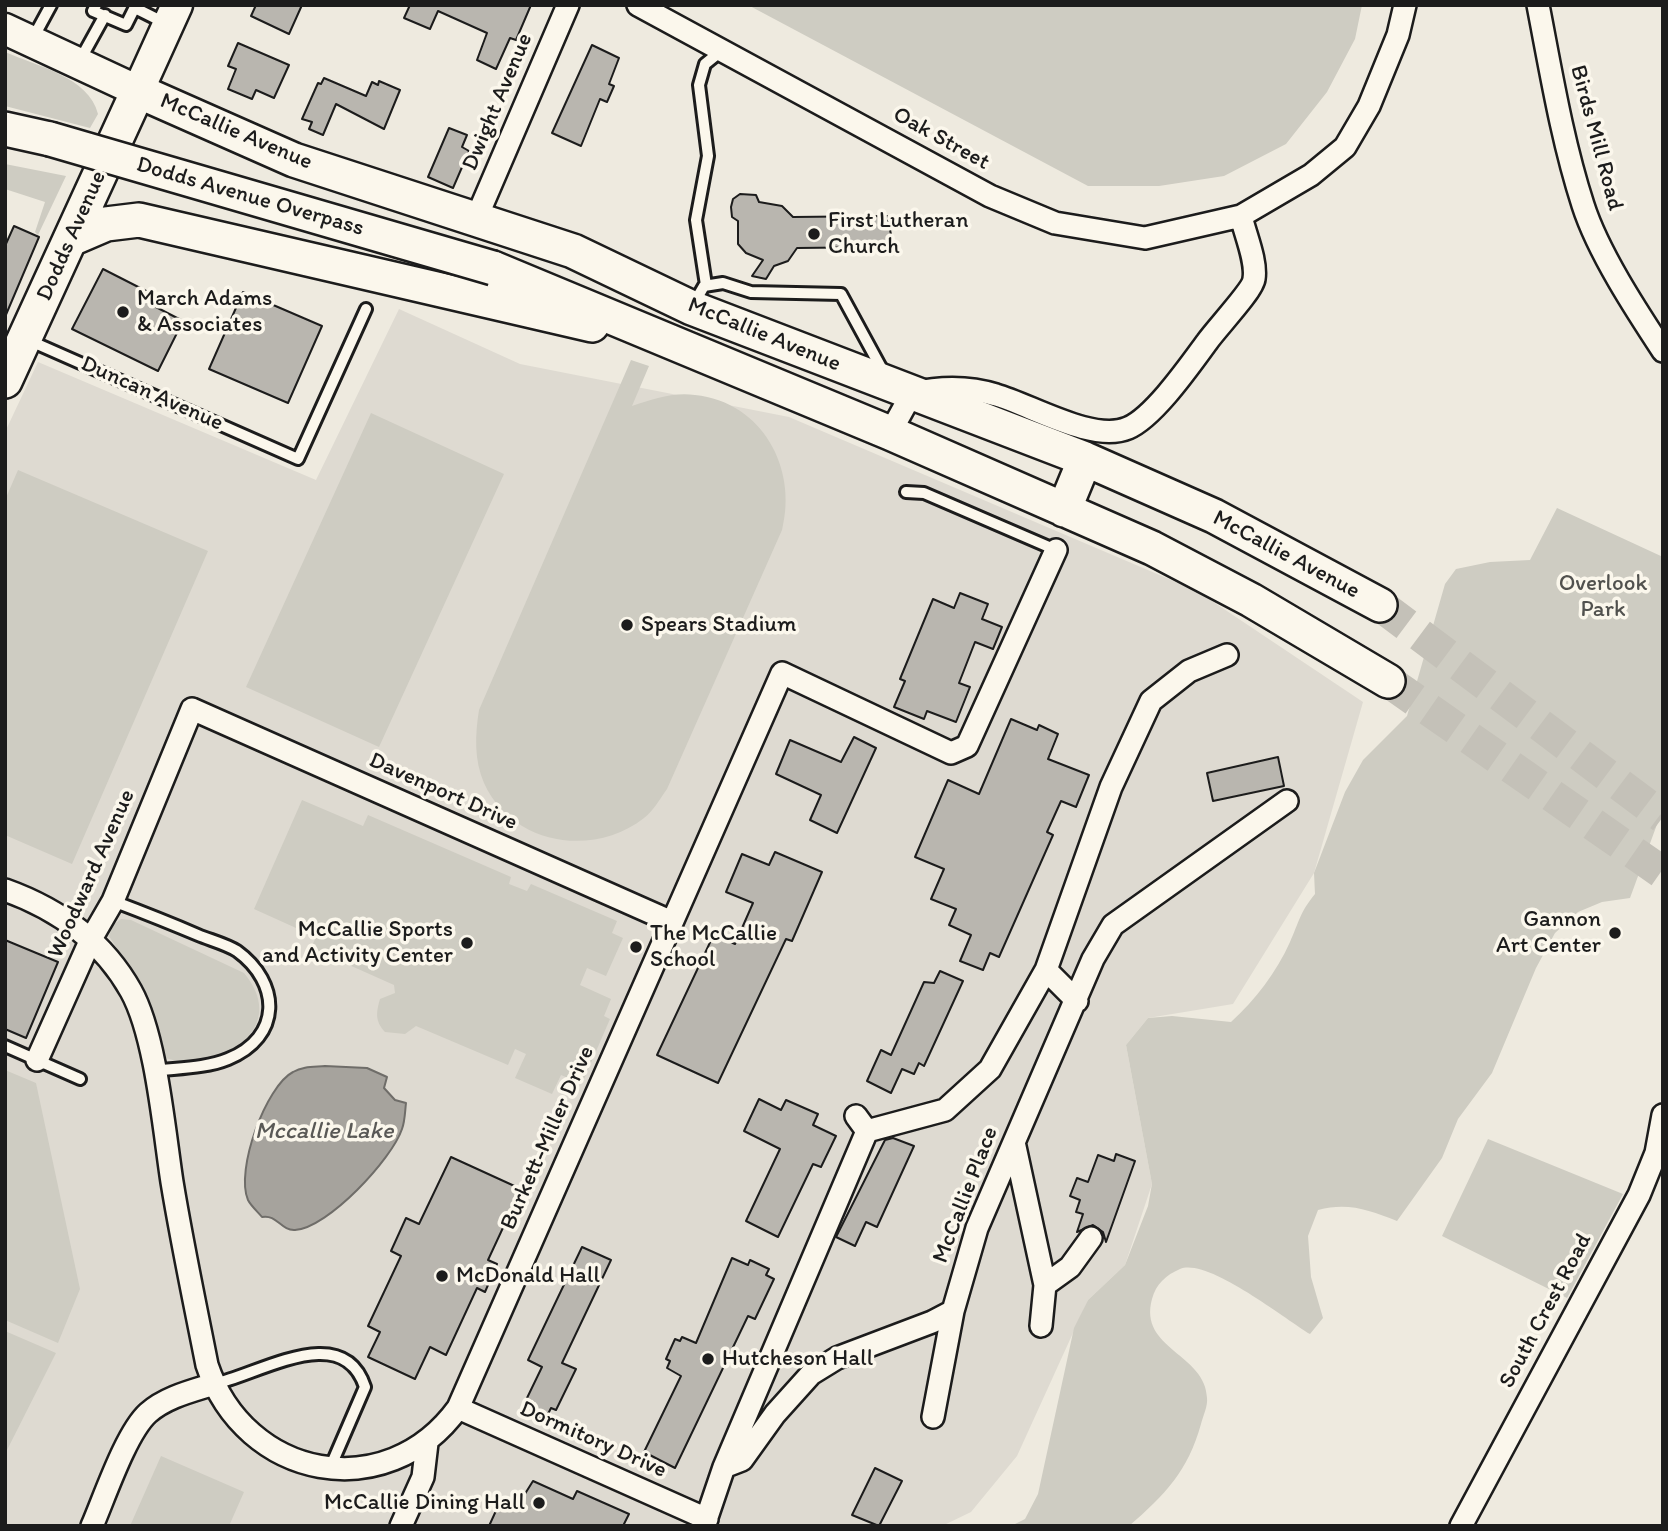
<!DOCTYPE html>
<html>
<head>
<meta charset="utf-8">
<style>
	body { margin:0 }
	#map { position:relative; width:1668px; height:1531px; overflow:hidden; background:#eeeadf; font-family:Itim,sans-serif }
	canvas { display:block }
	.frame { position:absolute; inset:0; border:7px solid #1c1c1c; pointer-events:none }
</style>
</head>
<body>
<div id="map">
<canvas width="1668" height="1531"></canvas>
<div class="frame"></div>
</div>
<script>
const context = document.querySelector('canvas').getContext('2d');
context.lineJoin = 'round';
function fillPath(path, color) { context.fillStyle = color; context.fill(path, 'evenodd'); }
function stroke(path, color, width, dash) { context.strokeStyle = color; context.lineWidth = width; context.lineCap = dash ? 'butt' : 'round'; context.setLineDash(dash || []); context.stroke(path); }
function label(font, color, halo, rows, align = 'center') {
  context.font = font + ' Itim,sans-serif'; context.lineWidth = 7; context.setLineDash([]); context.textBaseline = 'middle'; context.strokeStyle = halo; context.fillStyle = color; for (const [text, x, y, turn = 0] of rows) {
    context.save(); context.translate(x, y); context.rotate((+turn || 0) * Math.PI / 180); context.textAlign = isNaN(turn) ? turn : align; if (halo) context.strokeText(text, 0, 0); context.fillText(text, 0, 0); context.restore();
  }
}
fillPath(new Path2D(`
	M399,309L520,364L789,417L1197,591L1363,702L1314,873L1233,1004L1148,1018L1126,1045L1152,1184L1125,1265L1088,1300L1017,1456L971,1512L942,1526H5V432L38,362L316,480Z`), '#dedad1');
fillPath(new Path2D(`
	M748,5H1362L1355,39L1327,92L1286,144L1224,176L1159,186H1088Z
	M5,52C37,66 89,77 98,114L90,128L5,106Z
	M5,164L66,176L38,235L35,232L45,202L5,189Z
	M631,360L649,366L632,406C653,399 673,392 695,395C762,402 798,468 782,530L667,789C660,799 653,811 644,818C593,858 512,845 484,783C474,760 475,735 479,710Z
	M371,413L504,474L379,747L246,687Z
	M18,470L208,551L72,864L5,835V500Z
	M1557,508L1663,557V808L1630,898L1602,902L1578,912L1555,933L1536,968L1492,1073L1458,1119L1442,1158L1397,1221C1369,1210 1348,1202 1318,1210L1308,1236L1311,1277L1323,1318L1310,1334C1285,1319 1207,1257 1180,1269C1166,1275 1156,1284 1152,1299C1138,1349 1206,1354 1207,1398C1208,1406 1203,1416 1201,1424C1188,1471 1165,1495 1129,1526H1011L1025,1519L1038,1494L1074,1328L1088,1300L1125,1265L1148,1206L1152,1184L1126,1045L1148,1018L1172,1016L1231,1022C1256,999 1276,973 1290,942C1299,922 1300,912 1315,894L1314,873L1345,792L1363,760L1407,716L1445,584L1456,569L1490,562L1530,560Z
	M302,800L363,826L368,815L511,877L509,884L527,891L531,884L617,921L612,933L623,938L606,976L587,968L580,985L611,999L604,1016L610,1019L584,1079L575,1076L573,1080L561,1075L552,1094L515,1078L526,1054L515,1049L508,1065L416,1026L405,1034L385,1032C375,1021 376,1013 380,999L395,993L394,985L311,948L316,937L254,909Z
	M121,919L131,920L244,973C295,1034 206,1078 161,1056L136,978L109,936L113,925Z
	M5,1070L36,1083L80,1289L58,1343L5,1320Z
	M1488,1139L1623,1194L1567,1298L1442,1236Z
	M5,1331L56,1353L5,1454Z
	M161,1456L244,1492L229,1526H130Z`), '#ceccc2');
const water = new Path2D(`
	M325,1066L367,1068L387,1077L384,1088L395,1100L406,1103C405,1111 405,1121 402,1129C392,1159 328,1228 295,1230C281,1231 277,1214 262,1217C258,1212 251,1206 248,1200C235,1170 266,1086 293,1072C303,1066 314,1067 325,1066Z`);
fillPath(water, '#a6a39d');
stroke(water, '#6f6d69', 2);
const building = new Path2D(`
	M256,5H302L289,34L251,16Z
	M410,5H531L516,40L510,38L496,69L477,60L487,33L438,11L430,29L404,18Z
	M238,43L289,65L274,98L256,90L252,99L228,89L236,69L228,66Z
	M592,45L619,58L609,84L614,86L607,102L600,99L581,146L552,133Z
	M324,78L366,96L372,82L378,85L379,81L400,90L384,129L336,104L323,135L309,129L312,122L302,119L318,83L321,84Z
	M449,128L467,135L462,147L469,151L453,188L428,177Z
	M740,194L756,195L759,202L782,206L793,217L887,216L892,239L887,247L797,248L788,261L774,266L766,279L752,276L763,260L746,253L738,244V221L732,217L731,207L733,199Z
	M14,226L39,237L5,317V246Z
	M103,269L154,295L150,304L183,321L158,371L72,329Z
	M243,292L322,326L288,403L209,369Z
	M960,593L988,604L982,619L1002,627L993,649L975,642L959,683L970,687L956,722L927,711L924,719L894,707L905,681L900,679L933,599L954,608Z
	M1011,719L1037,730L1039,725L1058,734L1048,759L1089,775L1076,807L1061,801L1047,832L1053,835L999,957L990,953L983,970L960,961L971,935L949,925L956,909L931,899L944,869L915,857L948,780L979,794Z
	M854,737L876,748L837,833L810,820L821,795L776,774L790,740L841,762Z
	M1278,757L1284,786L1213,801L1207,773Z
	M775,852L822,872L792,941L786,939L718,1083L657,1055L714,934L735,944L753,903L726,892L742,854L769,865Z
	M5,940L58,962L26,1038L5,1029Z
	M940,971L963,981L924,1066L919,1063L914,1074L902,1069L891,1093L867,1081L881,1050L891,1055L924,982L934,983Z
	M759,1099L781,1110L786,1100L818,1114L813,1125L836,1136L821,1167L813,1164L778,1237L746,1221L780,1149L744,1131Z
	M893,1138L914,1146L877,1227L866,1222L855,1246L836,1237L885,1140Z
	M1116,1154L1135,1161L1106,1242L1103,1232L1093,1225L1077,1232L1083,1214L1076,1212L1080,1200L1070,1196L1077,1178L1088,1182L1098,1155L1114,1161Z
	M451,1157L521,1189L488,1260L497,1264L485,1292L477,1288L446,1355L430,1347L415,1379L368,1357L380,1332L368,1326L401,1256L391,1251L406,1218L419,1224Z
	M582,1247L611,1260L562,1363L576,1369L556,1410L551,1408L545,1420L529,1413L534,1402L527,1398L542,1367L528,1360Z
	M732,1258L748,1265L750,1260L769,1269L766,1275L774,1279L755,1319L748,1316L675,1468L644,1452L681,1376L667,1368L670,1361L666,1359L675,1339L680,1341L682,1337L696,1343Z
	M875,1468L902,1481L879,1526L852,1515Z
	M533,1481L573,1499L577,1491L629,1514L623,1526H489L500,1502L508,1506L510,1501L518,1505Z`);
fillPath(building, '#b9b6af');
stroke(building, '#1c1c1c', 2);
stroke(new Path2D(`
	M1380,605L1663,817
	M1388,681L1663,873`), '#c4c1b8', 33, [33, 17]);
const lane = new Path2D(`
	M96,5L93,11L126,25L136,5
	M135,8L167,24
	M32,40L51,5
	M79,62L105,15
	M706,285L696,220L708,156L699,85L705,64L721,51
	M693,305L704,286L723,283L751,292L841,294L885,375
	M28,340L298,459L366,309
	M906,492L924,493L1056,550
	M113,901C142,912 170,923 198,935C210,940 226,944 237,951C281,983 282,1037 228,1059C206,1068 178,1068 154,1071
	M5,1046L80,1079
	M214,1384C260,1374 343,1320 365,1387L330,1468`);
const street = new Path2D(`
	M638,5L990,196L1055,223L1145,238L1241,216L1311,175L1345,147L1369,106L1398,35L1405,5
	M1538,5C1551,72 1562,140 1583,205C1598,252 1636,310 1663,351
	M476,219L568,5
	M890,433L912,393C940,387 968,386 996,395C1031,405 1093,443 1128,428C1154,417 1190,365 1207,342C1216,329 1253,290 1254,279C1257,261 1245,234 1241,216
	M5,890C58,909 103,941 131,991C156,1036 164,1130 172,1182C182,1243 195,1304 207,1365C245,1479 386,1507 458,1408L782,673L951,753L967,746L1056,550
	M1046,970L1077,1001
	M37,1060L91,939L113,901L192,709L672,922
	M867,1131L945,1110L990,1069L1046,970L1111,787L1151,701L1189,671L1227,655
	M1014,1142L1045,1285
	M1041,1326L1045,1285L1070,1267L1091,1238
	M458,1408L707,1519
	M933,1417L953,1311L977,1228L1093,959L1113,925L1287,801
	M724,1467L742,1460L775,1414L811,1374L837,1358L932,1322L953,1311
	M92,1526C105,1496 126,1433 148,1413C166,1397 192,1391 214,1384
	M401,1526L423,1477L427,1443
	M704,1526L724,1467L867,1131L856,1116
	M1461,1526L1639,1195L1656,1153L1663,1115`);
const secondary = new Path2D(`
	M5,29L138,91L177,5`);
const primary = new Path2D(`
	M5,129L50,139
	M71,239L106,224L139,220L592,325
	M493,268L890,433L1152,548L1251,600L1388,681
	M5,381L138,91L294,160L573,251L692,308L1085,459L1214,516L1380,605
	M1064,510L1085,459`);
stroke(lane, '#1c1c1c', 16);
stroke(street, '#1c1c1c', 26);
stroke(secondary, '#1c1c1c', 35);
stroke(primary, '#1c1c1c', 38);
stroke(lane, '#fbf7ec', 10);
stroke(street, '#fbf7ec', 21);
stroke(secondary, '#fbf7ec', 30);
stroke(primary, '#fbf7ec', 33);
const primaryBridge = new Path2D(`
	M50,139L493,268`);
stroke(primaryBridge, '#1c1c1c', 38, []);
stroke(primaryBridge, '#fbf7ec', 33);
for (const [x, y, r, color] of [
	[814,234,7,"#1c1c1c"],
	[123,312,7,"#1c1c1c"],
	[627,625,7,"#1c1c1c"],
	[1615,933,7,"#1c1c1c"],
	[467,943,7,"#1c1c1c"],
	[636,947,7,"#1c1c1c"],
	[442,1276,7,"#1c1c1c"],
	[708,1359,7,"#1c1c1c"],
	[539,1503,7,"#1c1c1c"]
]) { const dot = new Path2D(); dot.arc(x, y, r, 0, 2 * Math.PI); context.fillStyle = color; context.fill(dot); stroke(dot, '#fbf7ec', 2.5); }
label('23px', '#1c1c1c', '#fbf7ec', [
	["Dwight Avenue",498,102,-67],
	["McCallie Avenue",236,132,23],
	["Birds Mill Road",1596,138,75],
	["Oak Street",941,139,29],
	["Dodds Avenue Overpass",250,197,16],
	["Dodds Avenue",72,236,-66],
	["McCallie Avenue",764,335,22],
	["Duncan Avenue",152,394,24],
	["McCallie Avenue",1286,555,28],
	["Davenport Drive",443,792,24],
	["Woodward Avenue",92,874,-66],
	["Burkett-Miller Drive",548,1138,-66],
	["McCallie Place",966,1195,-69],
	["South Crest Road",1546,1311,-62],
	["Dormitory Drive",593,1440,24]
]);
label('23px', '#1c1c1c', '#fbf7ec', [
	["First Lutheran",828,221],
	["Church",828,247],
	["March Adams",137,299],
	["& Associates",137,325],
	["Spears Stadium",641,625],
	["Gannon",1601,920,"right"],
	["Art Center",1601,946,"right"],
	["McCallie Sports",453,930,"right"],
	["and Activity Center",453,956,"right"],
	["The McCallie",650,934],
	["School",650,960],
	["McDonald Hall",456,1276],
	["Hutcheson Hall",722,1359],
	["McCallie Dining Hall",525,1503,"right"]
], 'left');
label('23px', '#51514e', '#fbf7ec', [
	["Overlook",1603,584],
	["Park",1603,610]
]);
label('italic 24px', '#5a5956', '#fbf7ec', [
	["Mccallie Lake",324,1132]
]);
</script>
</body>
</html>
